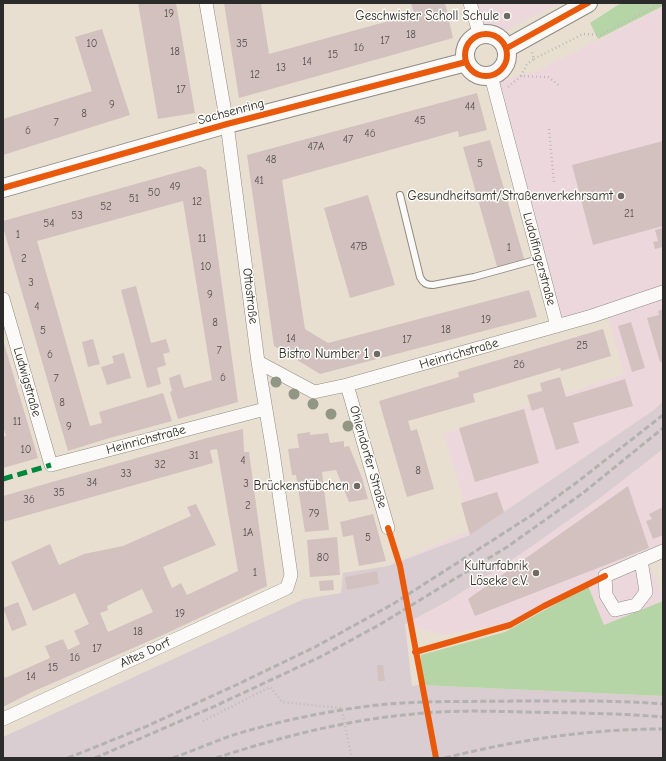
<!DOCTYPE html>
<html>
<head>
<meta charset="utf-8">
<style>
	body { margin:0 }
	#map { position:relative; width:666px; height:761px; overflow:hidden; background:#e8dfd0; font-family:"Comic Neue",sans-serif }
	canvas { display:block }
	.frame { position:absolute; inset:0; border:4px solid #2b2b2b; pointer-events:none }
</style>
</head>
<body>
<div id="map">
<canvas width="666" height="761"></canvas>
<div class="frame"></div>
</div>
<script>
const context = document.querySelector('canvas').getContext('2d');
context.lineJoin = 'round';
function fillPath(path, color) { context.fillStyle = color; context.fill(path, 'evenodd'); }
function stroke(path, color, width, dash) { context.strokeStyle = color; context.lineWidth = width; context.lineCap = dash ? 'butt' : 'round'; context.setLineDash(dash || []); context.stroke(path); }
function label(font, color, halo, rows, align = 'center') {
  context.font = font + ' "Comic Neue",sans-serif'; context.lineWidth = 3; context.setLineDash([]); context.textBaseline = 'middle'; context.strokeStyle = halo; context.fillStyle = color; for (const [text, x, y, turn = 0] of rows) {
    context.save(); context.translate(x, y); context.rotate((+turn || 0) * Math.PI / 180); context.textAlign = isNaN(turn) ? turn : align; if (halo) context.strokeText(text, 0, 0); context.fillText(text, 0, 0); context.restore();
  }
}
fillPath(new Path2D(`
	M476,3H560L498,34L483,28Z
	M663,7V552L648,560L663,596V601L604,626L588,586L508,623L444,635L405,624L388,566L472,529L444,434L624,374L607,314L562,328L496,81L537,71Z`), '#ecd7dc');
fillPath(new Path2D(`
	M663,401V449L596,501L522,553L448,601L405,624L412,686L420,685L663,696V758H3V737L304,599L341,593L343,573L388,566L470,535L654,410Z`), '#dacdd1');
fillPath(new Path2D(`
	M621,3H663V6L598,39L590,23Z
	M588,586L604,625L663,601V696L420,685L421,655L505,632Z`), '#b6d5a6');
fillPath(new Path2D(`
	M138,3H176L195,113L158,119Z
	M224,3H261L269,54L414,14L411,3H445L453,38L239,98Z
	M102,29L130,115L3,155V119L92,91L75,37Z
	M477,93L487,130L459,137L458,131L282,180L305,329L328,343L529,290L537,317L320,374L274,346L247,155Z
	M490,140L525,262L498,270L463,147Z
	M663,141V226L593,245L572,165Z
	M200,166L206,170L238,402L178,419L170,392L172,391L169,378L180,374L184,388L212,380L183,201L37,241L90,426L102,423L99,412L163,393L172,421L106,439L68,451L3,227V221Z
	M368,195L395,285L350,298L324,208Z
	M663,228V247L655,249L653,242L658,241L655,230Z
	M136,286L151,343L166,339L170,352L163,354L166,365L157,368L161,384L147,388L121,290Z
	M663,309V361L660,362L647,318L659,315L658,311Z
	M631,322L645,368L632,372L618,326Z
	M603,329L611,356L561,371L560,368L473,394L475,402L408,421L411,431L417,429L434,489L407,497L379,401L459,377L458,372Z
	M93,339L100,364L88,367L82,342Z
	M3,340L38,458L3,468V437L6,436L3,426Z
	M124,353L131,378L107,385L101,367L114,363L112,356Z
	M560,377L566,397L625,379L633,406L573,423L579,443L556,450L543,407L532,411L527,395L542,391L540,383Z
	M524,409L539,463L475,482L459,428Z
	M243,429L244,452H249L267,586L163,635L32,692L3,707V674L5,678L50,658L45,646L63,639L68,650L80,644L74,631L89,624L75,593L33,611L11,562L50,544L59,565L84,554L123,546L191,516L187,507L196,504L216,545L163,567L172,588L181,583L187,595L238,571L217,449L210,450L213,463L3,522V496L207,438ZM142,589L153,612L108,632L100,613L108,610L107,606Z
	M310,432V435L328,433L330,443L344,441V447L349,446L362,478L368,499L349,502L336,470L322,472L329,530L305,532L296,475H292L288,449L299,448L297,434Z
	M628,486L649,548L475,616L468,599Z
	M497,492L504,512L470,535L461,503Z
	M663,507V535L653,539L646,521L652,519L649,514Z
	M373,514L386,561L359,566L353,535L343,537L340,522Z
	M337,537L340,575L310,577L307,540Z
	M377,571L379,584L347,590L345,577Z
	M333,580L334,590L320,591L319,581Z
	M18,602L27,625L12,631L3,608Z
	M377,665H383L385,681H378Z`), '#d3c1bf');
const lane = new Path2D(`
	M400,195L420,277C423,283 426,285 433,285L474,277L539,259`);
const street = new Path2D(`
	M470,3L480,35
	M491,76L557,326
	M3,299L51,465L265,409
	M258,362L314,392L347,385L592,316L663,292
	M347,385L388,528
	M641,560L646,592L636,605L615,610L606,595L605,576L663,551
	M3,719L287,588L291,575L273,452L258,362L227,124L206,3`);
const secondary = new Path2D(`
	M465 55a21 21 0 1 1 42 0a21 21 0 1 1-42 0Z
	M507,48L588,3
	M3,188L227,124L466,62`);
stroke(lane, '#8f8b83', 8);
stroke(street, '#8f8b83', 14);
stroke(secondary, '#8f8b83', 20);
stroke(new Path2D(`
	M534,59L583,34L600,35L662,3
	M521,76L527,64L534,59L532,52
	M508,87L521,76L548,77L560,86
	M549,129L554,182
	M203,721L270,687L282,702L340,708L342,710L351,755L350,758`), '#bdbbb8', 2.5, [1, 3]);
stroke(lane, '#fcfaf8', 6);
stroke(street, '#fcfaf8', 13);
stroke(secondary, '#fcfaf8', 18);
stroke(new Path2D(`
	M68,758L145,727L234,686L315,647L393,604L532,515L576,483L663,415
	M95,758L213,707L320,657L379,625L507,547L583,493L663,428
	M173,758C192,751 211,743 230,736C275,722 322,712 369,706C418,700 468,702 518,701C566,701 615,700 663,704
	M216,758C280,737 346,720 414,714C450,710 487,711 523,712C570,713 617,713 663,717
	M445,758C516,740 589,729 663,729`), '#b3b2b0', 3, [6, 3]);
stroke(new Path2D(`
	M3,479L51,465`), '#00873e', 5, [10, 5]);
stroke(new Path2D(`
	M465 55a21 21 0 1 1 42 0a21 21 0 1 1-42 0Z
	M507,48L588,3
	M3,188L227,124L466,62
	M388,528L400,566L436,758
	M415,652L510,625L544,606L605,576`), '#e8590c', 6);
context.fillStyle = '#919784';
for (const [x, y] of [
	[276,382],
	[294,394],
	[313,404],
	[331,414],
	[348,426]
]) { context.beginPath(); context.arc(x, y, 5.5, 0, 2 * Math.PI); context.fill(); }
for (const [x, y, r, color] of [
	[507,16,4,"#6d6a65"],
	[621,196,4,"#6d6a65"],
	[377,354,4,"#6d6a65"],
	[357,486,4,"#6d6a65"],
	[536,573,4,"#6d6a65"]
]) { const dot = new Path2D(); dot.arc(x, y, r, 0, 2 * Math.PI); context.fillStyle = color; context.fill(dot); stroke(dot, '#fdfcf7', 1.5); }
label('11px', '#555050', null, [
	["19",169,14],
	["18",411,35],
	["17",385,41],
	["10",92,44],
	["35",242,44],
	["16",359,48],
	["18",175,52],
	["15",333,55],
	["14",307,62],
	["13",281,68],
	["12",255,75],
	["17",181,90],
	["9",112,105],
	["44",470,107],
	["8",84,114],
	["45",420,121],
	["7",56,123],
	["6",28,131],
	["46",370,134],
	["47",348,140],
	["47A",316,147],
	["48",271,160],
	["5",480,164],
	["41",259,181],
	["49",175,187],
	["50",154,193],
	["51",134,199],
	["12",197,202],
	["52",106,207],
	["21",629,214],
	["53",77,216],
	["54",49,224],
	["1",18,235],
	["11",202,239],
	["47B",359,247],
	["1",509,248],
	["2",24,259],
	["10",206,267],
	["3",31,283],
	["9",210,295],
	["4",37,307],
	["19",486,320],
	["8",215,323],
	["18",446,330],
	["5",43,331],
	["14",291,339],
	["17",407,340],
	["25",582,346],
	["7",219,351],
	["6",50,355],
	["26",519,365],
	["6",223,378],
	["7",56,379],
	["8",62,403],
	["11",17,422],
	["9",69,427],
	["10",26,450],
	["31",194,456],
	["4",243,461],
	["32",160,465],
	["8",418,471],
	["33",126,474],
	["34",92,483],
	["3",246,484],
	["35",59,493],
	["36",29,500],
	["2",248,506],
	["79",314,514],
	["1A",248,533],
	["5",368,538],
	["80",323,558],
	["1",255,573],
	["19",180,614],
	["18",138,632],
	["17",97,649],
	["16",75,658],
	["15",53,668],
	["14",31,677]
]);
label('13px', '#2b2b2b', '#fdfcf7', [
	["Geschwister Scholl Schule",499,16],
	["Gesundheitsamt/Straßenverkehrsamt",613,196],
	["Bistro Number 1",369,354],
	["Brückenstübchen",349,486],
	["Kulturfabrik",528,566],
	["Löseke e.V.",528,581]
], 'right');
label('13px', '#2b2b2b', '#fdfcf7', [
	["Sachsenring",231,112,-15],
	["Ludolfingerstraße",539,259,75],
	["Ottostraße",250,296,83],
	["Heinrichstraße",459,354,-16],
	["Ludwigstraße",27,382,74],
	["Heinrichstraße",146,440,-15],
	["Ohlendorfer Straße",368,457,74],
	["Altes Dorf",145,653,-25]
]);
</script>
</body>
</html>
